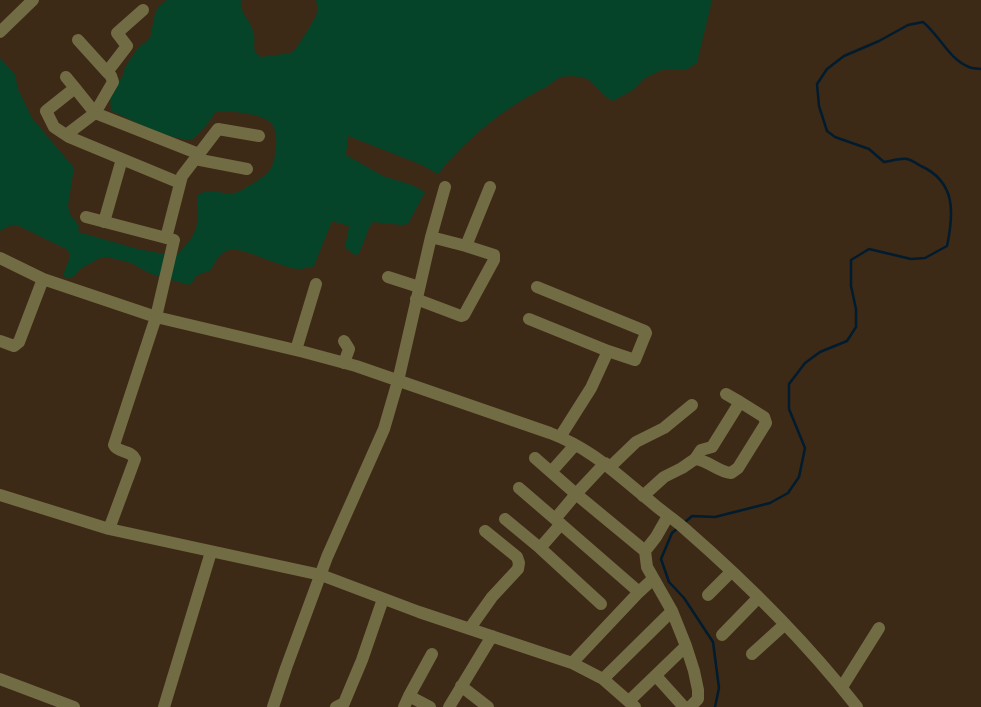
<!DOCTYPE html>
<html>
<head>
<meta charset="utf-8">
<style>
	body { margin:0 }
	canvas { display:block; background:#3c2916 }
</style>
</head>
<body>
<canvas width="981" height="707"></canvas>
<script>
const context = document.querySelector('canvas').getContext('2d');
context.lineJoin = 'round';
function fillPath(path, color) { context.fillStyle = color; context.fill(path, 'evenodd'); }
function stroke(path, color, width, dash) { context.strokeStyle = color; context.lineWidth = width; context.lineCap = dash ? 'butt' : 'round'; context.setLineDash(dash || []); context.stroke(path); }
fillPath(new Path2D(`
	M167,0H241C239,12 250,20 253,31C256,38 253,45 255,52L261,57C265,57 291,53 293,52C295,51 315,19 316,16C318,11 317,5 316,0H712L697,63L686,70H662L645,78L633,90L613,101C601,96 593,78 580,77C575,76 565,76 561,77C556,79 552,83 548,86C505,107 468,137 438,174L422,165L348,136L346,155L383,176L412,185L425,192L408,224L401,225L373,222L369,228L359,254L355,255L345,248L349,226L332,221L314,266C309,267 303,269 298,269C281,268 242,246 229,250C219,253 215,262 211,270L196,276L192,283L189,285L151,274L131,263L108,257L100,258L80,269L73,277L66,278L63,275L70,257L68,250L19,226L11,225L0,231V58L15,75L18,89L32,118L74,168L68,206L70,214L79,226L78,232L138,249L175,256C200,233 198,227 197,195C201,194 205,191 208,191C221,191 230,197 242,190C248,187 267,175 270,170C276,160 280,133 271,123C262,113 229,111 216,111C209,123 202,131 192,140C167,139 135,121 111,111L110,95L123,75L125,67L138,48L150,38L155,14L158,7Z`), '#06442a');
stroke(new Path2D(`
	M684,523L692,516L715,517L770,503L788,493L799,477L805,448L789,409V384L805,363L820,352L847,341L856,327V309L851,286V260L869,249L911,259L925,258L947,246C954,213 956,182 921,166C917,164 912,160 907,159C901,158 891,161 884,162L869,149L835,137L827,131L819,106L817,84L827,69L844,56L879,41L908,25L923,22C939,35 949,59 969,67C972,69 977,68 981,69
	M678,528L672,533L661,559L669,582L684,598L713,642L719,688L715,707`), '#011b2f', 2.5);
stroke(new Path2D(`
	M143,10L117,33L127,46L107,72L111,76L113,82L95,113L199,154
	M0,32L33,0
	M78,40L107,72
	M66,77L75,88
	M66,135L95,113L75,88L46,111L54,127L69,137L122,159
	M195,159L247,169
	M86,217L174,240L156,317L114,445C118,453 131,450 135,459L109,529
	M104,222L122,159L180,183
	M431,237L445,187
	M166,238L182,176L218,129L259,136
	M466,246L490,187
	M0,258L43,279L156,317L304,352L356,366L550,433C592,449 615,473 650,501C661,511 674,519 685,529C747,583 807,643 857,707
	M388,277L419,287
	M537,287L645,331L646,333L635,360L608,351
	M529,319L608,351L591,388L560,437
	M0,341L14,346L19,342L43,279
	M344,341L349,349L344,363
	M296,350L316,284
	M535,458L576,494L605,463
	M695,459C708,460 718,472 731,473L738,468L766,423L764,417L740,402
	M610,467L636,442L664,428L692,405
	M551,472L575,445
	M519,488L555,519
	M0,495L109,529L321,575L419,612L572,663
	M643,496L664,477L682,468L695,459L701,450L712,447L740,402L726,394
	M668,516L656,537L645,551L647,567L672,611L686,646L694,671L698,690V699L690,707
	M505,519L540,548
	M561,524L540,548L601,604
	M639,592L555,519L576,494L645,551
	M708,595L731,572
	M470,628L492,597L518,569L519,563L517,557L485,531
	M722,635L758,598
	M752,654L784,625
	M656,676L684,707
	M0,679L74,707
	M603,679L672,611
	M461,686L488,707
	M842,687L879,628
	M629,701L686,646
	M164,707L211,552
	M273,707L286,668L327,557L384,429L398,381L431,237L466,246L494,255V260L464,315L461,316L416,299
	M336,707L344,703L362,660L383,599
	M404,707L409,696
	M430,707L409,696L432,654
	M449,707L492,636
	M635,707L603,679L572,663L639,592L653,579`), '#726c44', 12);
</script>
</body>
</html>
